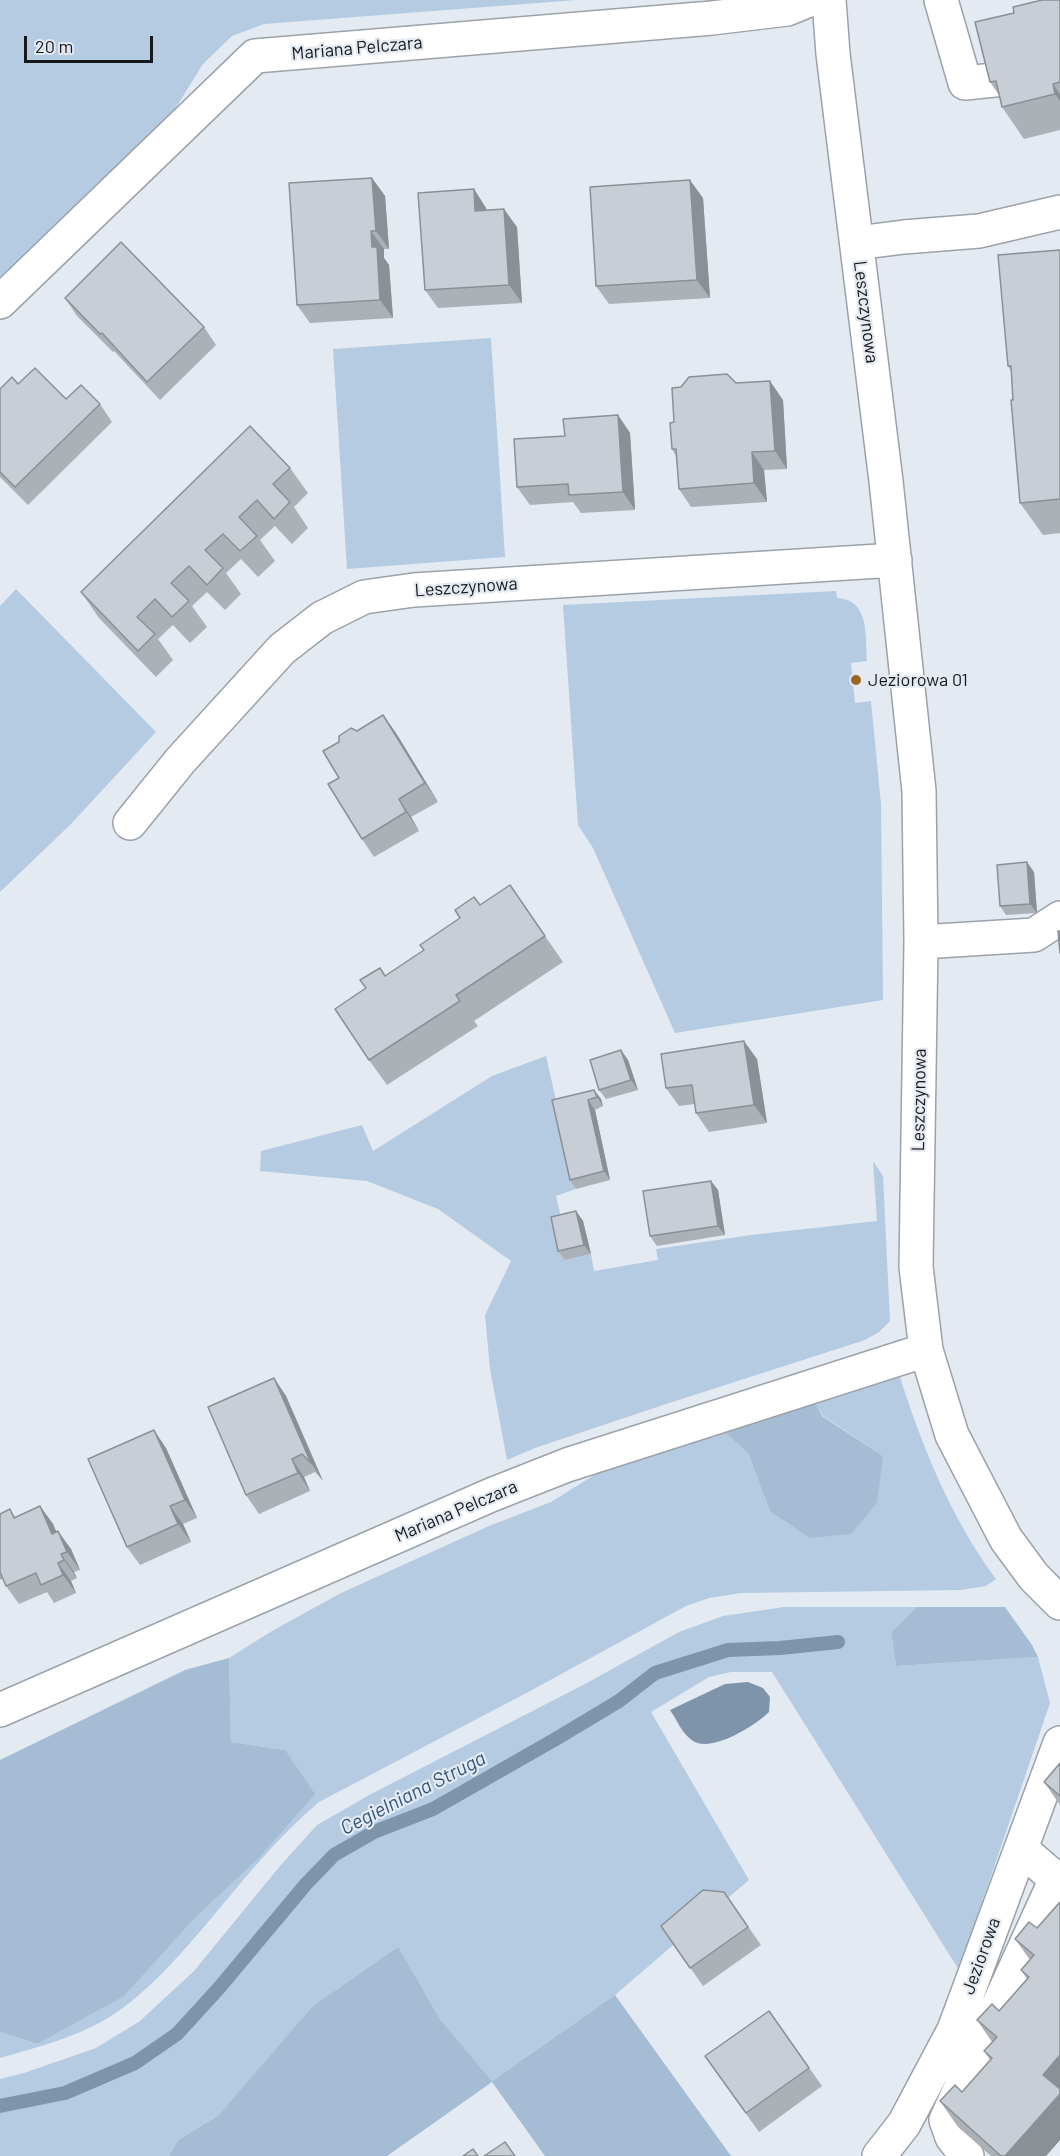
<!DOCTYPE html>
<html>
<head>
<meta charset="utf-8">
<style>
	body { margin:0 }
	#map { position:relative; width:1060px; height:2156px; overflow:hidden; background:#e3eaf2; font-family:Barlow,sans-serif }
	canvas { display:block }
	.scale { position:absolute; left:24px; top:36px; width:129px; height:27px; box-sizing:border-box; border:3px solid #16181b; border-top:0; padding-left:8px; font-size:18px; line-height:21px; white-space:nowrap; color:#16181b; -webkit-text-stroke:4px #e3eaf2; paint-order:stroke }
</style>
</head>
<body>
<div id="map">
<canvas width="1060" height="2156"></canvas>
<div class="scale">20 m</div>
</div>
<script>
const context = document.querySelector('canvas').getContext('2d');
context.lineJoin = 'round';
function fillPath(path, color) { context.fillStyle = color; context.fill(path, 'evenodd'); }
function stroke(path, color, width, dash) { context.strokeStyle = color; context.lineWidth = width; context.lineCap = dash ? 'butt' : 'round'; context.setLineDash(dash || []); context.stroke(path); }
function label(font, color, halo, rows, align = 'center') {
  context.font = font + ' Barlow,sans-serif'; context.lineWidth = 4.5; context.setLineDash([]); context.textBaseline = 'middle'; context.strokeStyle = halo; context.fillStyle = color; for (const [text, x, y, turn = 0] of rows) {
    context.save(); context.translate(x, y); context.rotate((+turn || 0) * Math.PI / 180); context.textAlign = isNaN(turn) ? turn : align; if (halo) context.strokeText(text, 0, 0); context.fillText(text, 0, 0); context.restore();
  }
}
fillPath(new Path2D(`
	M0,0H577L264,24L232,36L203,64L165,125L0,286Z
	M491,338L505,557L347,569L333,349Z
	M16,589L156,732L71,824L0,892V606Z
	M836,591L837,598C870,600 865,635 867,661L851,663L855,703L871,701L881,804L883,1000L675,1033L593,848L578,825L563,605Z
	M546,1056L576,1189L556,1196L563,1226L565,1260L591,1254L594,1271L658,1260L656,1249L751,1235L877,1221L873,1161L883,1176L890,1321L879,1332L865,1340L663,1405L535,1448L507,1460L490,1369L485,1315L511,1261L438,1209L367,1181L260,1171L261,1151L362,1125L373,1151L492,1076Z
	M900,1377C923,1449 951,1518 996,1579L986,1586L961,1590L741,1593L709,1598L686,1606L532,1690L319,1802C276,1838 240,1884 204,1927C176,1959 147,1993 111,2016C78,2037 38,2047 0,2058V2032L37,2044L190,1923L256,1861L285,1750L231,1742L229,1658L272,1631L341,1593L489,1526L551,1502L599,1472L724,1432L748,1453L770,1511L883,1456L822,1415L816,1404Z
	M784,1607H917L891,1632L896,1666L1038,1657L1050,1703L959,1970L772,1672H731L709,1677L651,1712L749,1880L615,1995L492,2081L440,2019L398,1948L219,2115L178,2140L169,2156H0V2079L24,2073L96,2048L140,2021L194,1971L280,1866L317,1825L371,1794L585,1684L679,1632L723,1616Z`), '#b5cbe1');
fillPath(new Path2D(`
	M816,1404L822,1416L883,1456L877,1503L851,1534L810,1538L770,1511L748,1453L724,1432Z
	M917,1607H1005L1032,1645L1038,1657L896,1666L891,1632Z
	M229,1658L231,1742L285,1750L315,1794L256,1861L190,1923L124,1996L37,2044L0,2032V1760L185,1670Z
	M398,1947L440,2019L492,2081L615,1995L731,2156H545L492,2082L387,2156H169L178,2140L219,2115L312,2007Z`), '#a5bcd5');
fillPath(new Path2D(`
	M748,1682L763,1688L770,1697L769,1712C755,1726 711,1753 693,1741C682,1734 677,1720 670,1710L725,1684Z`), '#7d94ab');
stroke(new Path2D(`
	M0,2106L65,2093L135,2063L177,2034L219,1988L306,1884L334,1855L374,1832L433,1809L554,1740L619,1701L655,1673L728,1650L780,1648L838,1642`), '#7d94ab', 14);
const minor = new Path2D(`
	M829,0L833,54L886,481L919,791L921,942L916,1267L926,1350L952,1435L1006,1539L1034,1577L1060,1603
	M941,0L965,83L1004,79
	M857,243L904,237L979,231L1060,212
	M0,302L255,56L712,18L787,9L809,0
	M130,823L180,761L282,649L322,618L364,597L414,590L895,560
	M921,942L1034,935L1060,918
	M0,1710L491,1495L567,1465L926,1350
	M879,2156L904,2124L954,2030L1060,1743
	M967,2156L952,2137L946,2120L1056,1879L1021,1849`);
stroke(minor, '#9ba2a9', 36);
stroke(minor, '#fff', 33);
fillPath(new Path2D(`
	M1060,0V130L1024,139L1002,107L999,95L990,82L1014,13Z
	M372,178L385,196L389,249H384V258L389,265L393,318L310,323L297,305Z
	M474,189L486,208L487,210L517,227L522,303L438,308L425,290Z
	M703,198L710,298L609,304L596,286Z
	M1060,250V533L1043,535L1020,503L1011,371L1008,366Z
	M65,298L204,327L216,345L160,400L114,351L113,352L77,316Z
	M736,383L783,400L787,469L764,470L767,502L691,507L679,489L676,456L672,449L674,422Z
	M18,384L66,399L100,404L112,422L28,505L0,477V389Z
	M618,415L630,433L635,510L581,513L573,502L530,505L517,487L565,436Z
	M290,468L308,493L294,507L308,528L292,544L275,526L260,540L275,561L258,577L241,559L226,573L241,594L225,610L207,592L192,606L207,627L190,643L173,625L158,639L173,660L156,677L99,618L81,592Z
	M383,715L396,733L438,802L411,817L419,831L374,857L362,839L339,778Z
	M1034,872L1037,913L1006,915L1000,906Z
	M510,885L563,962L474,1021L478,1026L387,1085L369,1060L366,988L424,950L480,905Z
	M757,1059L767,1123L709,1132L696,1113L695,1104L679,1106L666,1088Z
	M628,1060L638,1090L606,1099L599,1090Z
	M594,1090L601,1099L603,1106L595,1110L610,1180L576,1189L570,1180L552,1100Z
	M711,1181L718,1190L725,1235L657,1246L650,1236Z
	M576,1211L583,1221L591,1254L565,1260L558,1251Z
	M274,1378L286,1396L323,1481L315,1472L304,1477L310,1491L259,1514L246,1495Z
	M166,1448L197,1518L183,1524L191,1542L140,1565L127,1547Z
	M40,1506L53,1524L56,1532L71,1549L80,1570L74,1572L77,1578L71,1581L76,1593L54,1603L47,1592L19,1604L6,1586L3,1578L0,1580V1514L10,1509L15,1517Z
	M1060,1763V1805L1044,1782Z
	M724,1892L761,1945L703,1986L661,1926Z
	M1060,1902V2140L1046,2156H991L958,2127L940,2101L962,2092L990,2060L984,2051L992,2042L977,2020L999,2011L1027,1979L1021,1970L1030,1960L1015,1939L1037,1928Z
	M769,2011L822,2086L759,2132L705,2056Z`), '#abb1b7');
fillPath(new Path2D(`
	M1053,84L1060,94V101L1055,94Z
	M372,178L385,196L389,249L376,231Z
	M690,180L703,198L710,298L697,280Z
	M474,189L486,208L488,229L475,211Z
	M504,209L517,227L522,303L509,285Z
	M371,231L384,249V258L389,265L393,318L380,300L372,247Z
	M770,381L783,400L787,469L775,451Z
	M618,415L630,433L635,510L623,492Z
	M752,452L764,470L767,502L754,483Z
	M383,715L396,733L438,802L425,783Z
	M399,799L411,817L419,831L406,812Z
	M1027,862L1034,872L1037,913L1030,904Z
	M744,1041L757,1059L767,1123L754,1105Z
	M621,1050L628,1060L638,1090L631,1080Z
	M594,1090L601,1099L603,1106L597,1097Z
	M588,1100L595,1110L610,1180L604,1171Z
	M711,1181L718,1190L725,1235L718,1226Z
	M576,1211L583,1221L591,1254L584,1245Z
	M274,1378L286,1396L323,1481L311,1463Z
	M154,1430L166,1448L197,1518L185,1500Z
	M292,1459L304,1477L310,1491L298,1473Z
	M40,1506L53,1524L65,1552L52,1534Z
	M170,1506L183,1524L191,1542L178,1524Z
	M58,1531L71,1549L80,1570L67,1552Z
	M61,1554L74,1572L77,1578L64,1560Z
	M58,1563L71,1581L76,1593L63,1575Z
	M1060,2055V2140L1046,2156H1005L1043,2075Z`), '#8b9095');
const building = new Path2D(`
	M1042,0H1060V82L1053,84L1055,94L1002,107L996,81L990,82L975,22L1014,13L1013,7Z
	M372,178L376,231H371L372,247H377L380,300L297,305L289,183Z
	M690,180L697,280L596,286L590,187Z
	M474,189L475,211L504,209L509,285L425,290L418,193Z
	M121,242L204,327L147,382L102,333L100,334L65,298Z
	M1060,250V499L1020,503L1011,400H1013L1011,366H1008L998,255Z
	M35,368L66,399L81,385L100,404L15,487L0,472V389L12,377L18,384Z
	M727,374L736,383L770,381L775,451L752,452L754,483L679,489L676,449H672L670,423L674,422L672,388L681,387L689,377Z
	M618,415L623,492L569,495L568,484L517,487L514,439L565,436L563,419Z
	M250,426L290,468L273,484L290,502L274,519L257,500L239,517L257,536L240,551L223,534L205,550L223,568L207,585L189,566L171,583L189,601L172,617L155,599L137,617L155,634L138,651L81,592Z
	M383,715L425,783L399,799L406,812L362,839L328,784L339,778L323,751L339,742V736L351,728L357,731Z
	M1027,862L1030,904L1000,906L997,865Z
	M510,885L545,936L456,995L460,1001L369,1060L335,1009L366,988L360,980L380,968L385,976L424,950L420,945L460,918L455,910L474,897L480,905Z
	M1058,931H1060V953Z
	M744,1041L754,1105L696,1113L692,1085L666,1088L661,1054Z
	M621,1050L631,1080L599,1090L590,1060Z
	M594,1090L597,1097L588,1100L604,1171L570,1180L552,1100Z
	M711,1181L718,1226L650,1236L643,1191Z
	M576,1211L584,1245L558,1251L551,1217Z
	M274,1378L311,1463L302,1454L292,1459L298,1473L246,1495L208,1407Z
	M154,1430L185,1500L170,1506L178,1524L127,1547L88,1459Z
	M40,1506L52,1534L58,1531L67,1552L61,1554L64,1560L58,1563L63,1575L41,1585L36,1573L6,1586L0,1572V1514L10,1509L14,1518Z
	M1060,1763V1796L1044,1782Z
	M703,1890L724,1892L748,1927L690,1968L661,1926Z
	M1060,1902V2055L1043,2075L1060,2089V2094L1005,2156H1001L940,2101L955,2085L962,2092L992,2058L984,2051L997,2037L977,2020L992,2004L999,2011L1029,1977L1021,1970L1034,1955L1015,1939L1029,1922L1037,1928Z
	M769,2011L809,2068L746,2113L705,2056Z
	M505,2142L515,2156H484Z
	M473,2149L478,2156H463Z`);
fillPath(building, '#c7ced5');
stroke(building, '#8b9095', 1.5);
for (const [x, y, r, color] of [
	[856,680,6,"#9b661e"]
]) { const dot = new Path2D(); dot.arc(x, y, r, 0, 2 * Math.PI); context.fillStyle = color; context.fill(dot); stroke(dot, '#e3eaf2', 2); }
label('18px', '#16181b', '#e3eaf2', [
	["Mariana Pelczara",357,48,-5],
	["Leszczynowa",866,312,83],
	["Leszczynowa",466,587,-4],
	["Leszczynowa",919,1100,-89],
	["Mariana Pelczara",456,1511,-23],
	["Jeziorowa",981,1956,-70]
]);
label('18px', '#16181b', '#e3eaf2', [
	["Jeziorowa 01",868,680]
], 'left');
label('italic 20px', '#305478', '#e3eaf2', [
	["Cegielniana Struga",413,1793,-27]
]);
</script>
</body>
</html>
